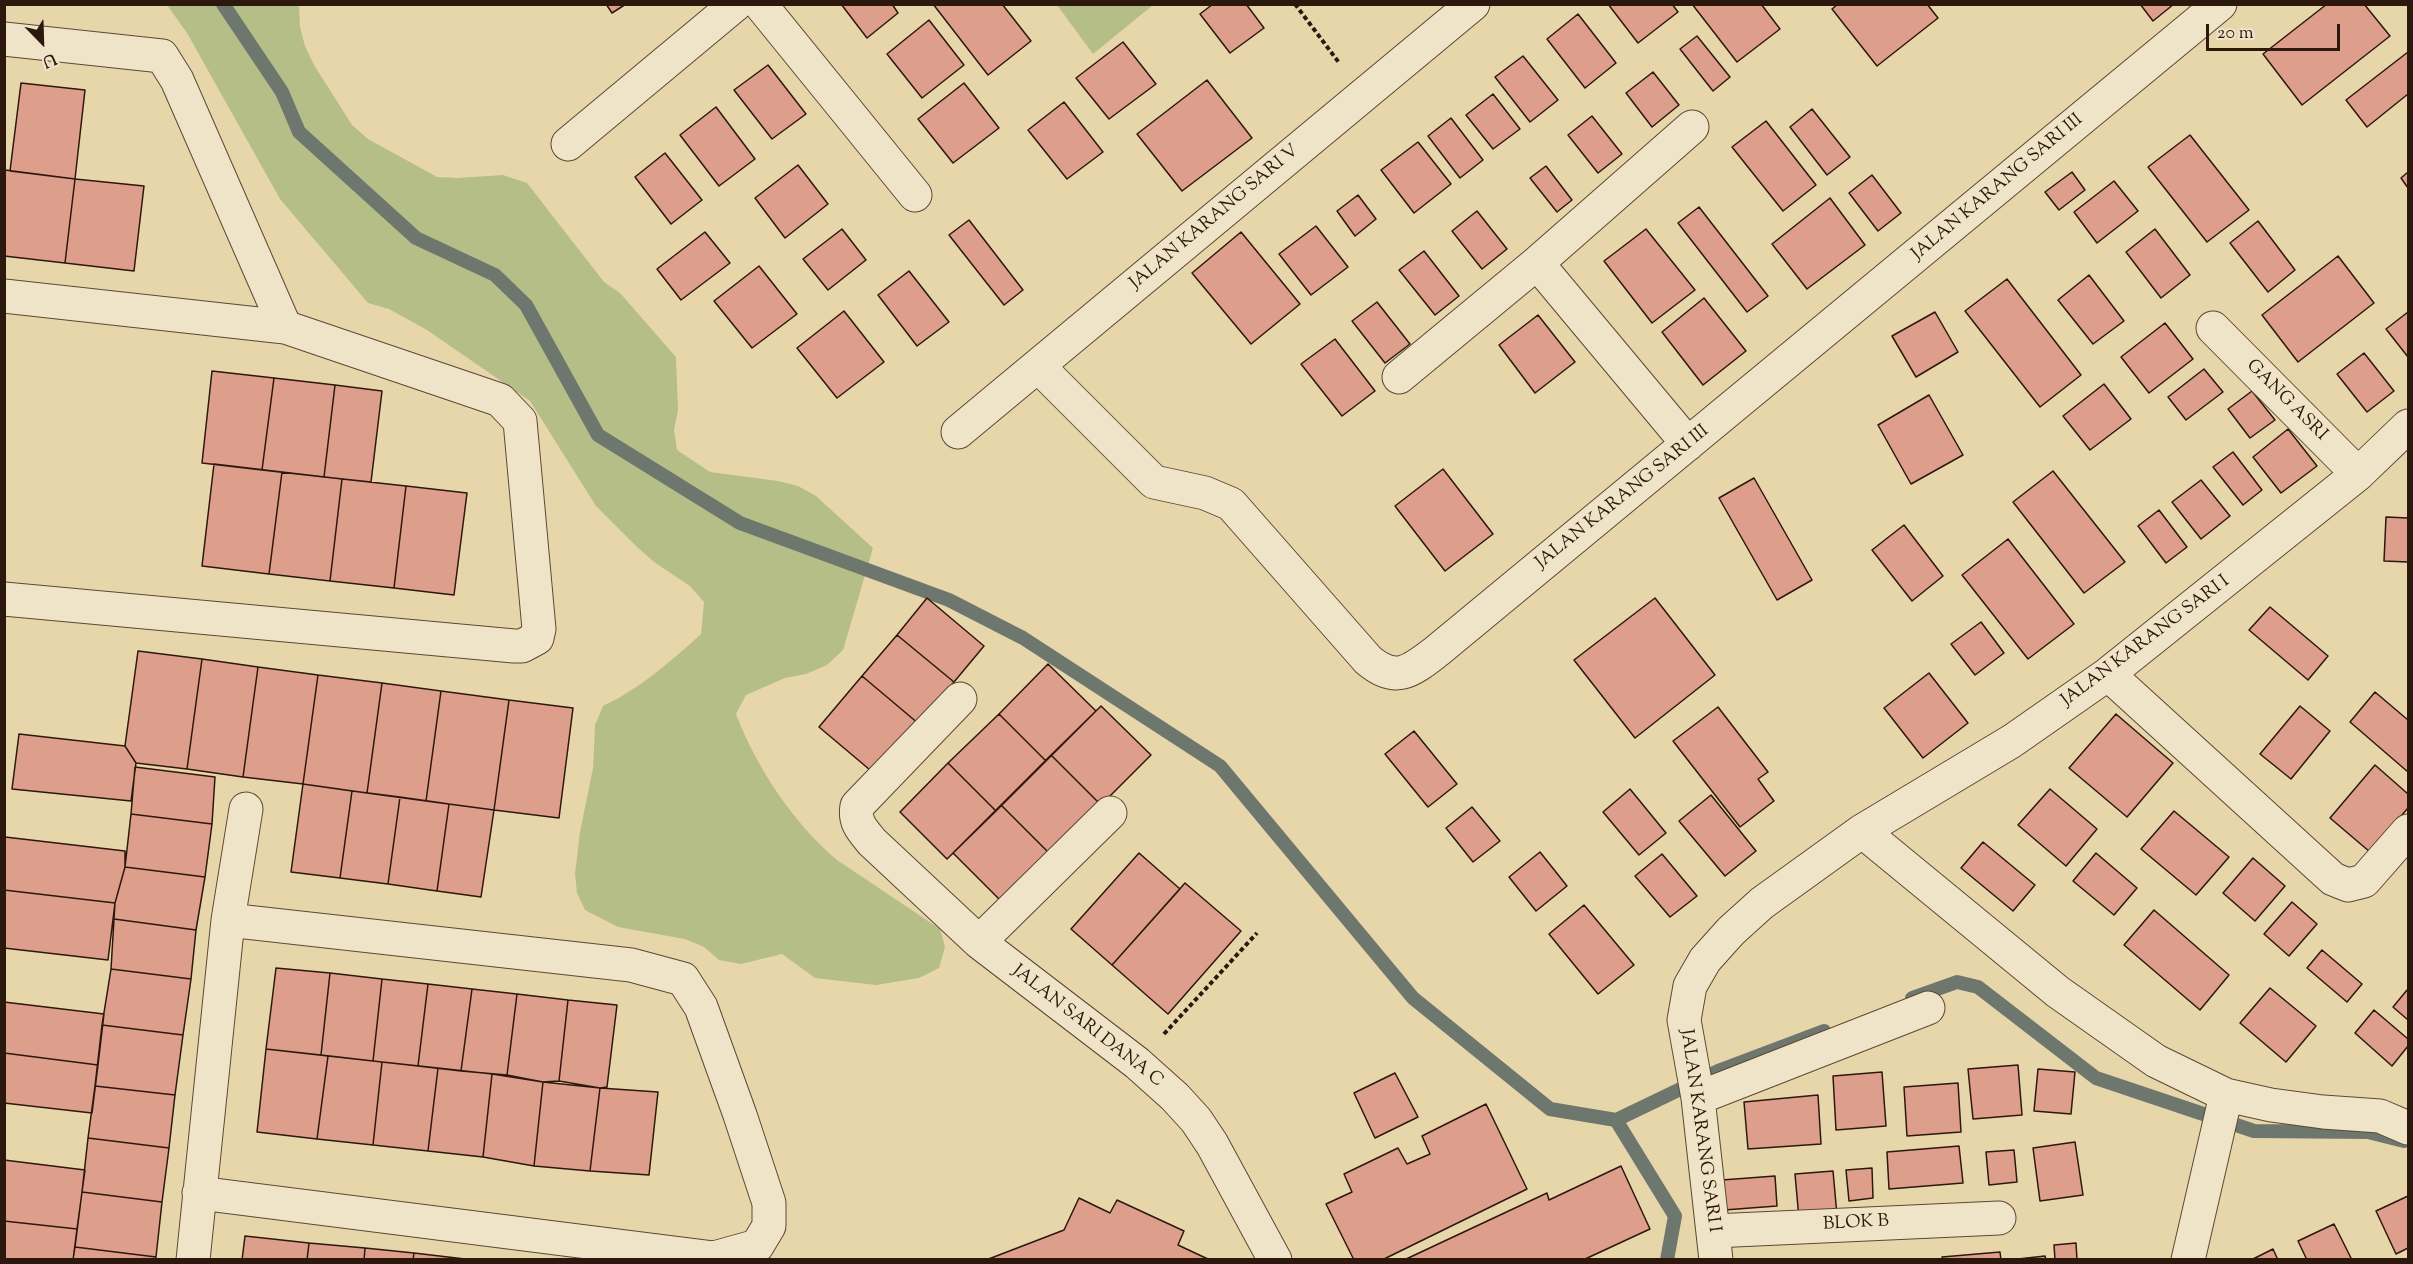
<!DOCTYPE html>
<html>
<head>
<meta charset="utf-8">
<style>
	body { margin:0 }
	#map { position:relative; width:2413px; height:1264px; overflow:hidden; background:#e8d6ab; font-family:"Sorts Mill Goudy",serif }
	canvas { display:block }
	.frame { position:absolute; inset:0; border:6px solid #2c180c; pointer-events:none }
	.north { position:absolute; left:12px; top:12px; width:60px; height:60px; -webkit-text-stroke:4px #f0e4c8; paint-order:stroke; rotate:157deg; font-size:16px; font-weight:700; line-height:24px; text-align:center; color:#2c180c }
	.north::after { content:''; display:block; margin:auto; width:21px; height:27px; background:#2c180c; clip-path:polygon(50% 0,100% 100%,50% 72%,0 100%) }
	.scale { position:absolute; left:2206px; top:24px; width:134px; height:27px; box-sizing:border-box; border:3px solid #2c180c; border-top:0; padding-left:8px; font-size:18px; line-height:21px; white-space:nowrap; color:#2c180c; -webkit-text-stroke:4px #f0e4c8; paint-order:stroke }
</style>
</head>
<body>
<div id="map">
<canvas width="2413" height="1264"></canvas>
<div class="frame"></div>
<div class="north">U</div>
<div class="scale">20 m</div>
</div>
<script>
const context = document.querySelector('canvas').getContext('2d');
context.lineJoin = 'round';
function fillPath(path, color) { context.fillStyle = color; context.fill(path, 'evenodd'); }
function stroke(path, color, width, dash) { context.strokeStyle = color; context.lineWidth = width; context.lineCap = dash ? 'butt' : 'round'; context.setLineDash(dash || []); context.stroke(path); }
function label(font, color, halo, rows, align = 'center') {
  context.font = font + ' "Sorts Mill Goudy",serif'; context.lineWidth = 5; context.setLineDash([]); context.textBaseline = 'middle'; context.strokeStyle = halo; context.fillStyle = color; for (const [text, x, y, turn = 0] of rows) {
    context.save(); context.translate(x, y); context.rotate((+turn || 0) * Math.PI / 180); context.textAlign = isNaN(turn) ? turn : align; if (halo) context.strokeText(text, 0, 0); context.fillText(text, 0, 0); context.restore();
  }
}
fillPath(new Path2D(`
	M167,5H299L300,27L305,46L314,65L352,125L368,139L437,177L457,178L503,175L527,183L604,282L620,293L676,357L678,410L674,430L677,450L710,472L778,481L798,486L816,496L873,548L843,650L827,665L806,674L785,678L746,695L736,714C756,767 794,824 837,860L940,929L945,947L939,968L919,978L876,985L815,978L782,954L741,964L719,960L704,947L685,939L618,927L585,910L577,893L575,874L580,832L593,768L595,725L603,706C641,688 670,662 701,634L704,602L690,586L654,562L636,546L596,506L530,401L427,330L389,309L368,303L280,199L187,33Z
	M1057,5H1153L1093,54Z`), '#b6be88');
stroke(new Path2D(`
	M223,4L282,92L299,132L416,238L495,275L526,305L598,435L740,523L949,600L1023,638L1220,766L1413,998L1550,1109L1616,1120L1718,1071L1824,1031
	M1912,998L1957,982L1978,987L2096,1078L2254,1131L2368,1132L2404,1141
	M1616,1120L1675,1216L1667,1260`), '#6d776e', 14);
const building = new Path2D(`
	M606,4H626L612,13Z
	M841,4H892L898,13L867,38Z
	M933,4H1002L1031,41L988,75Z
	M1213,4H1246L1264,28L1230,53L1200,14Z
	M1608,4H1672L1678,12L1638,43Z
	M1692,4H1761L1780,29L1737,62Z
	M1838,4H1927L1938,18L1877,66L1832,9Z
	M2140,4H2174L2153,21Z
	M2327,4H2364L2390,36L2302,105L2263,54Z
	M1578,14L1616,63L1585,88L1547,39Z
	M929,20L964,65L922,98L887,54Z
	M1697,36L1730,77L1713,91L1680,49Z
	M1123,42L1156,84L1109,119L1076,78Z
	M2408,52V94L2367,127L2346,100Z
	M1523,56L1558,100L1530,122L1495,77Z
	M768,65L806,114L772,139L734,90Z
	M1653,72L1679,105L1652,127L1626,93Z
	M1207,80L1252,138L1182,191L1137,134Z
	M21,83L85,90L75,179L10,171Z
	M964,83L999,128L953,163L918,119Z
	M1493,94L1520,129L1493,149L1466,115Z
	M1064,102L1103,152L1067,179L1028,130Z
	M716,107L755,159L719,186L680,135Z
	M1812,109L1850,157L1827,175L1790,127Z
	M1592,116L1622,154L1598,173L1568,135Z
	M1451,118L1483,160L1460,178L1428,136Z
	M1766,121L1816,185L1783,211L1732,147Z
	M2190,135L2249,210L2207,242L2148,167Z
	M1418,142L1451,184L1414,213L1381,170Z
	M665,153L702,200L671,224L635,177Z
	M798,165L828,204L785,238L755,198Z
	M1546,166L1572,200L1557,212L1530,178Z
	M5,170L75,179L65,263L4,256Z
	M2072,172L2085,190L2059,210L2045,192Z
	M2408,172V188L2401,178Z
	M1872,175L1901,213L1878,231L1849,193Z
	M75,179L144,186L134,271L65,263Z
	M2114,181L2138,211L2097,243L2074,212Z
	M1358,195L1376,219L1355,236L1337,211Z
	M1830,198L1865,245L1807,289L1772,244Z
	M1699,207L1768,296L1747,312L1678,223Z
	M1477,211L1507,249L1482,269L1452,231Z
	M969,220L1023,290L1004,305L949,235Z
	M2258,221L2295,270L2268,292L2230,243Z
	M1316,226L1348,267L1311,295L1279,254Z
	M842,229L866,260L828,290L803,259Z
	M1646,229L1695,290L1652,323L1604,261Z
	M2155,229L2190,275L2161,298L2126,252Z
	M705,232L730,263L681,300L657,269Z
	M1241,232L1300,304L1251,344L1192,273Z
	M1424,251L1459,296L1435,315L1399,270Z
	M2338,256L2374,303L2298,362L2262,315Z
	M759,266L797,314L752,348L714,301Z
	M909,271L949,322L917,346L878,295Z
	M2089,275L2124,321L2093,344L2058,300Z
	M2007,279L2081,375L2040,407L1965,311Z
	M1704,298L1746,351L1703,385L1662,332Z
	M1377,302L1410,344L1385,363L1352,321Z
	M844,311L884,362L837,398L797,348Z
	M1935,312L1958,352L1916,377L1892,336Z
	M2408,312V357L2386,329Z
	M1538,315L1575,362L1535,393L1499,345Z
	M2165,323L2193,359L2149,393L2121,357Z
	M1335,339L1375,391L1342,416L1301,364Z
	M2364,353L2394,391L2367,412L2337,374Z
	M2204,369L2223,392L2186,420L2168,397Z
	M212,371L274,378L262,470L202,463Z
	M274,378L335,385L324,477L262,470Z
	M2104,384L2131,419L2090,450L2063,416Z
	M335,385L382,391L371,482L324,477Z
	M2252,391L2275,420L2250,438L2228,409Z
	M1929,395L1963,455L1911,484L1878,425Z
	M2288,429L2317,466L2281,493L2253,457Z
	M2233,452L2262,490L2243,505L2213,467Z
	M214,464L282,472L269,574L202,566Z
	M1443,469L1493,534L1445,571L1395,506Z
	M2053,471L2125,562L2084,593L2013,502Z
	M282,472L342,479L330,581L269,574Z
	M1754,478L1812,580L1777,600L1719,498Z
	M342,479L406,486L394,588L330,581Z
	M2201,480L2230,516L2201,539L2172,502Z
	M406,486L467,493L454,595L394,588Z
	M2159,510L2187,547L2166,563L2138,526Z
	M2386,517L2408,518V562L2384,561Z
	M1904,525L1943,576L1912,601L1872,550Z
	M2008,539L2074,624L2028,659L1962,575Z
	M927,598L984,646L954,682L897,635Z
	M1655,598L1715,675L1635,738L1574,660Z
	M2270,607L2328,656L2308,680L2249,630Z
	M1981,622L2004,653L1975,675L1951,644Z
	M897,635L954,682L919,724L862,676Z
	M138,651L202,659L187,769L136,763L125,746Z
	M202,659L258,667L243,777L187,769Z
	M1048,664L1096,711L1046,761L999,714Z
	M258,667L318,675L303,784L243,777Z
	M1929,673L1968,723L1923,758L1884,708Z
	M318,675L382,683L367,793L303,784Z
	M862,676L919,724L876,775L819,727Z
	M382,683L441,691L426,801L367,793Z
	M441,691L509,700L494,810L426,801Z
	M2375,692L2408,720V772L2350,722Z
	M509,700L573,708L559,818L494,810Z
	M1101,706L1151,755L1101,805L1051,755Z
	M2300,706L2330,731L2291,779L2260,754Z
	M1718,707L1768,772L1758,779L1774,801L1740,827L1673,741Z
	M999,714L1046,761L996,811L948,763Z
	M2116,714L2173,763L2127,817L2069,768Z
	M1414,731L1457,784L1428,807L1385,754Z
	M19,734L125,746L136,763L131,801L12,789Z
	M1051,755L1101,805L1051,855L1001,805Z
	M948,763L996,811L947,859L900,812Z
	M2375,765L2408,794V808L2370,852L2330,818Z
	M135,767L215,777L212,824L131,814Z
	M303,784L352,791L340,878L291,872Z
	M1630,789L1666,833L1639,855L1603,812Z
	M2050,789L2097,829L2066,866L2018,825Z
	M352,791L400,797L388,884L340,878Z
	M1711,795L1756,851L1725,876L1679,821Z
	M400,797L449,804L437,891L388,884Z
	M449,804L494,810L481,897L437,891Z
	M1001,805L1051,855L1003,903L953,853Z
	M1472,807L1500,841L1473,862L1446,828Z
	M2174,811L2229,857L2196,895L2141,849Z
	M131,814L212,824L205,877L125,867Z
	M5,837L125,851V867L115,903L4,890Z
	M1983,842L2035,885L2013,911L1961,868Z
	M1540,852L1567,886L1536,911L1509,877Z
	M1139,853L1180,889L1112,965L1071,929Z
	M2096,853L2137,888L2114,915L2073,881Z
	M1662,854L1697,896L1670,917L1635,876Z
	M2253,858L2285,886L2255,921L2223,893Z
	M125,867L205,877L196,930L114,919L115,903Z
	M1185,883L1241,931L1168,1014L1112,965Z
	M4,890L115,903L108,960L4,948Z
	M2292,902L2317,924L2289,956L2264,934Z
	M1584,905L1634,965L1598,994L1549,934Z
	M2154,910L2229,975L2200,1010L2124,945Z
	M114,919L196,930L191,979L111,969Z
	M2322,950L2362,984L2347,1002L2307,968Z
	M276,968L330,973L321,1055L266,1049Z
	M111,969L191,979L183,1035L102,1025Z
	M330,973L382,979L373,1061L321,1055Z
	M382,979L428,984L418,1066L373,1061Z
	M428,984L472,989L461,1071L418,1066Z
	M2270,988L2316,1026L2286,1062L2240,1023Z
	M472,989L517,994L507,1075L461,1071Z
	M2407,990L2408,991V1020L2393,1007Z
	M517,994L568,1000L559,1081L543,1082L507,1075Z
	M568,1000L617,1005L607,1087L600,1088L559,1081Z
	M4,1002L104,1014L98,1065L4,1053Z
	M2374,1010L2408,1039V1046L2392,1066L2355,1033Z
	M102,1025L183,1035L175,1095L95,1086Z
	M266,1049L328,1056L317,1139L257,1132Z
	M4,1053L98,1065L92,1113L4,1103Z
	M328,1056L382,1062L373,1145L317,1139Z
	M382,1062L438,1068L428,1151L373,1145Z
	M2018,1065L2022,1115L1973,1119L1968,1069Z
	M438,1068L492,1074L483,1157L428,1151Z
	M2038,1069L2075,1072L2071,1114L2034,1111Z
	M1882,1072L1886,1126L1836,1130L1833,1076Z
	M1395,1073L1418,1117L1375,1138L1354,1093Z
	M492,1074L543,1082L534,1166L483,1157Z
	M543,1082L600,1088L590,1171L534,1166Z
	M1958,1083L1961,1132L1907,1136L1904,1087Z
	M95,1086L175,1095L169,1148L88,1138Z
	M600,1088L658,1092L649,1175L590,1171Z
	M1818,1095L1821,1144L1748,1149L1744,1102Z
	M1486,1104L1527,1189L1382,1260H1354L1326,1204L1352,1192L1344,1174L1398,1148L1407,1164L1430,1154L1422,1136Z
	M88,1138L169,1148L162,1202L82,1192Z
	M2075,1142L2083,1195L2040,1201L2033,1148Z
	M1959,1146L1963,1183L1889,1189L1887,1152Z
	M2014,1150L2017,1182L1989,1185L1986,1152Z
	M4,1160L85,1170L77,1229L4,1221Z
	M1621,1166L1650,1229L1583,1260H1404L1547,1193L1549,1200Z
	M1872,1168L1873,1198L1849,1201L1846,1170Z
	M1833,1171L1837,1215L1799,1219L1795,1174Z
	M1775,1176L1777,1206L1724,1210L1722,1180Z
	M82,1192L162,1202L156,1257L75,1247Z
	M2408,1196V1248L2396,1254L2376,1211Z
	M1079,1198L1110,1213L1117,1200L1184,1231L1178,1245L1210,1260H986L1064,1230Z
	M4,1221L77,1229L73,1260H4Z
	M2334,1224L2352,1260H2307L2298,1241Z
	M245,1236L309,1243L307,1260H242Z
	M309,1243L365,1248L364,1260H307Z
	M2076,1243L2077,1260H2055L2054,1245Z
	M75,1247L156,1257L155,1260H73Z
	M365,1248L414,1253L413,1260H364Z
	M2273,1249L2278,1260H2251Z
	M2000,1252L2001,1260H1942V1257Z
	M414,1253L465,1259V1260H413Z
	M2045,1256L2046,1260H2018V1259Z`);
fillPath(building, '#de9e8c');
stroke(building, '#2c180c', 1.5);
const minor = new Path2D(`
	M760,4L915,195
	M4,39L162,56L177,80L285,327
	M568,144L736,4
	M1537,263L1688,444
	M4,296L285,327L500,400L520,421L539,629L537,638L522,646H514L4,599
	M2213,328L2358,474
	M1038,366L1154,482L1205,493L1231,504L1368,660C1396,684 1411,671 1437,651L2220,4
	M1399,377L1537,263L1692,127
	M958,432L1473,4
	M2108,674L2333,879L2348,885L2364,881L2408,831
	M960,699L857,806C854,822 862,830 872,842L979,942L1137,1063L1175,1097L1196,1120L1212,1144L1275,1260
	M1862,831L2058,992L2156,1061L2226,1095L2271,1105L2323,1112L2380,1116L2408,1128
	M979,942L1110,813
	M1698,1098L1928,1008
	M199,1193L714,1258L757,1246L769,1226V1203L740,1115L701,1007L683,979L631,965L228,920
	M1713,1231L1999,1218
	M193,1260L228,920L246,809
	M1716,1260L1698,1098L1684,1020L1690,986L1705,960L1731,931L1762,903L1862,831L2012,741L2108,674L2358,474L2408,426
	M2188,1260L2226,1095`);
stroke(minor, '#5b4834', 35);
stroke(new Path2D(`
	M1295,4L1340,64
	M1164,1034L1257,933`), '#2c180c', 4, [4.5, 3]);
stroke(minor, '#f0e4c8', 33);
label('18px', '#2c180c', '#f0e4c8', [
	["JALAN KARANG SARI III",1998,188,-40],
	["JALAN KARANG SARI V",1215,218,-40],
	["GANG ASRI",2286,401,45],
	["JALAN KARANG SARI III",1623,498,-39],
	["JALAN KARANG SARI I",2146,642,-37],
	["JALAN SARI DANA C",1087,1027,38],
	["JALAN KARANG SARI I",1699,1131,82],
	["BLOK B",1856,1224,-3]
]);
</script>
</body>
</html>
